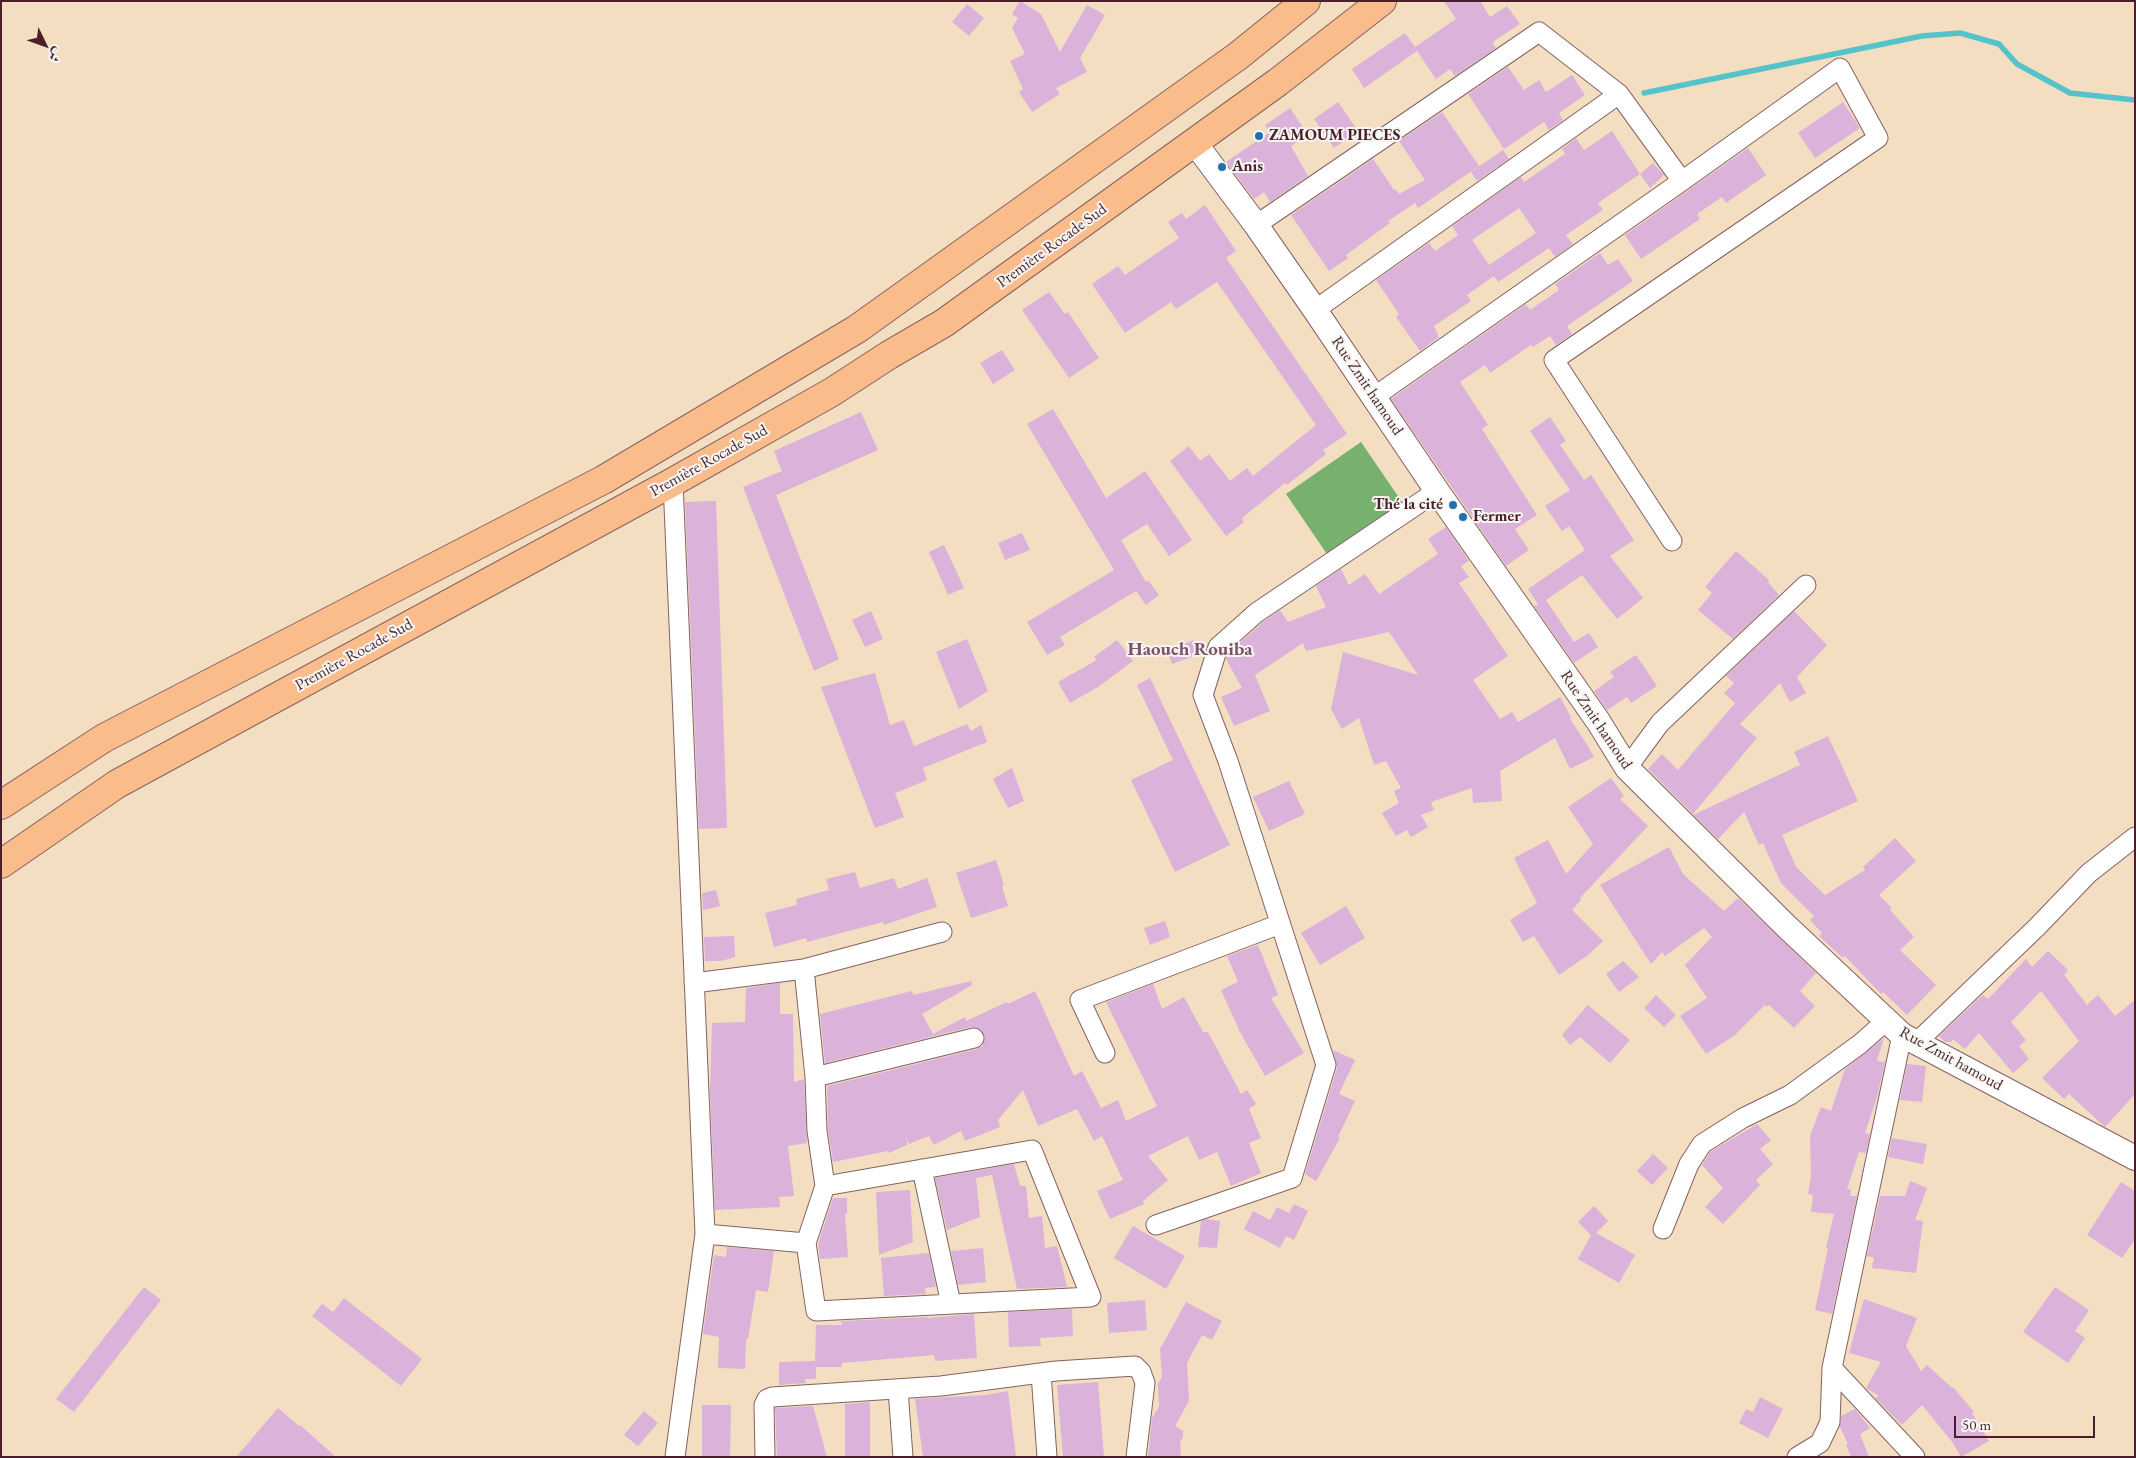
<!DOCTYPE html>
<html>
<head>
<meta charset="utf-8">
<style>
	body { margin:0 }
	#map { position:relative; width:2136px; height:1458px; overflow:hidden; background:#f3dec2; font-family:"EB Garamond",Amiri,serif }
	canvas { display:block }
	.frame { position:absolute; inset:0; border:2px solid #4a1f2b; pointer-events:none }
	.north { position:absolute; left:20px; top:20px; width:50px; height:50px; -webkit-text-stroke:4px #f6f6f2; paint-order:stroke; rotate:132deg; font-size:14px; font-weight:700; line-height:20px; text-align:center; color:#4a1f2b }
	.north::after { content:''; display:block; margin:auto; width:18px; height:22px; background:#4a1f2b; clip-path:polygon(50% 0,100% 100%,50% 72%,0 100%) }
	.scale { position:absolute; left:1954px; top:1416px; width:141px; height:22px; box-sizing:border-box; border:2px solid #4a1f2b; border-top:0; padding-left:6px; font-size:15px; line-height:18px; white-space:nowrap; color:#4a1f2b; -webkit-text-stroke:4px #f6f6f2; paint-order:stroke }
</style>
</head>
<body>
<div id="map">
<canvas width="2136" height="1458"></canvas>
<div class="frame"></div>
<div class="north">ش</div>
<div class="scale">50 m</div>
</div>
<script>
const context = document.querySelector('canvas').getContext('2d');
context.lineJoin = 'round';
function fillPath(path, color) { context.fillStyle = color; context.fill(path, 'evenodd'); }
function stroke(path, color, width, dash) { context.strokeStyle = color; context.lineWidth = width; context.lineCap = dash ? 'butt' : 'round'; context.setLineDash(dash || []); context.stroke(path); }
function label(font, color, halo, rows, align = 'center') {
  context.font = font + ' "EB Garamond",serif'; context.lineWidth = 4; context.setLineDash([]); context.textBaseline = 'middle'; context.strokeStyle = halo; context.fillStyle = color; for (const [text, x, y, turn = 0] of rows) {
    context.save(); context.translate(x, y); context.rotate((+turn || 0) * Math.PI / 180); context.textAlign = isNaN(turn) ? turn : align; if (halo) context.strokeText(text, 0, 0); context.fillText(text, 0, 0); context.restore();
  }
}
fillPath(new Path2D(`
	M1361,442L1404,505L1329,557L1286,494Z`), '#78b06e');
stroke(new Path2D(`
	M1644,93L1922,36L1960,33L1999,44L2017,64L2070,93L2135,100`), '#56c3cb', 5.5);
fillPath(new Path2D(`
	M1020,1L1041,14L1060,52L1087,5L1105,15L1080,58L1087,72L1056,88L1060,94L1032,112L1019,92L1023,89L1010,61L1025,54L1012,28L1018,18L1012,14Z
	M1444,1H1480L1490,17L1507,6L1520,24L1494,41L1493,44L1496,48L1455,76L1450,69L1436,79L1417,51L1364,88L1352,69L1405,33L1415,47L1456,19Z
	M967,4L984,18L969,36L952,22Z
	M1508,67L1524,90L1539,80L1546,92L1572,75L1585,95L1559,113L1563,120L1549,130L1544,122L1504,149L1468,94Z
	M1338,102L1358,131L1334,148L1314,119Z
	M1843,102L1860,128L1815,158L1798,133Z
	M1290,108L1308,135L1291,146L1308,176L1270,202L1264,192L1254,199L1226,162L1270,132L1265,125Z
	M1442,112L1479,166L1418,208L1415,203L1388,221L1390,223L1346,255L1348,258L1329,271L1291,215L1373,159L1394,190L1395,189L1399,194L1425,180L1399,141Z
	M1612,131L1640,174L1653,163L1664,175L1650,188L1640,174L1598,203L1603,210L1566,235L1573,244L1555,257L1549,248L1498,282L1494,276L1467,295L1471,301L1434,326L1439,337L1420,351L1396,317L1399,314L1376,280L1429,243L1435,251L1458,235L1452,226L1521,177L1524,182L1565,154L1562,149L1576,138L1584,150ZM1519,208L1536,233L1489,265L1472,240Z
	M1748,148L1766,175L1726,203L1722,197L1697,214L1700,219L1641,259L1625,235Z
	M1503,150L1509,159L1477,181L1471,172Z
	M1205,205L1236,251L1226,258L1347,434L1323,450L1326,454L1287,485L1285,483L1242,518L1244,522L1226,536L1170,461L1189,446L1200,461L1209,454L1230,481L1247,468L1253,476L1316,425L1217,282L1176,309L1171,302L1125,333L1092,284L1118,266L1125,275L1179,238L1168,222L1182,213L1186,219Z
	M1600,253L1608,265L1618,259L1633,281L1567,326L1572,334L1556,345L1550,336L1533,347L1531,345L1490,373L1485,365L1460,382L1488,425L1482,429L1537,515L1515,529L1529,550L1506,566L1391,399L1526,304L1530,310L1559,290L1555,284Z
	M1049,292L1065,314L1068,312L1099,358L1069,378L1022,310Z
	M1002,350L1015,370L993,384L980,363Z
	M1053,409L1106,498L1145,471L1192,540L1169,556L1147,524L1121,540L1146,582L1148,580L1159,595L1146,605L1136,591L1060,637L1065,645L1047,655L1027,622L1114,570L1027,424Z
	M861,412L878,450L776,495L839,659L814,671L743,487L782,471L774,451Z
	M1550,417L1566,441L1560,445L1584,480L1591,475L1634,540L1610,556L1643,598L1617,619L1582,575L1546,600L1574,642L1589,633L1598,647L1574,663L1534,606L1538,604L1528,589L1585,550L1569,526L1562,531L1545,506L1570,490L1530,431Z
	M716,501L727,828L699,829L685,502Z
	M1446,527L1469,561L1461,566L1469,577L1459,583L1508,656L1473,680L1500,719L1512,712L1518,722L1560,697L1571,717L1570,719L1586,743L1594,757L1570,769L1555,738L1500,771L1502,801L1473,803L1472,788L1431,802L1434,810L1421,815L1428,827L1411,837L1407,830L1396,836L1382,813L1399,803L1394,791L1401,788L1386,761L1374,765L1359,718L1342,729L1331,709L1343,652L1418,675L1389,632L1306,651L1303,643L1255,675L1270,711L1234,726L1221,697L1242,688L1226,659L1228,653L1263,622L1280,610L1288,622L1326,607L1316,586L1341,569L1349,585L1365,574L1379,594L1438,554L1428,539Z
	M1022,533L1030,550L1005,560L998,543Z
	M944,545L964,588L948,595L929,552Z
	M1736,551L1769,580L1768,582L1779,595L1733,639L1698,610L1712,593L1705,587Z
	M871,611L883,639L865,647L852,620Z
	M1794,611L1827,645L1797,677L1806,693L1790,702L1780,683L1740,724L1757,738L1693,814L1648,769L1662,754L1678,770L1735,703L1724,693L1734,683L1726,676Z
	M967,639L988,691L959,709L936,652Z
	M1117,640L1133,661L1098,687L1070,703L1058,682L1097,660L1094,657Z
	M1194,640L1199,654L1172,664L1167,650Z
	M1636,655L1657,686L1631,703L1627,697L1607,710L1594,691L1614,677L1610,672Z
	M875,673L890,725L904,720L914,746L967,724L971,731L981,725L987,742L923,768L927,780L895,793L904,817L875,828L821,687Z
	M1150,678L1230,845L1175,872L1131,780L1173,760L1137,685Z
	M1828,736L1858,801L1782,835L1796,867L1825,895L1865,870L1863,867L1895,838L1916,861L1879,895L1892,908L1890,910L1914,937L1900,950L1936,985L1907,1015L1883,992L1881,994L1845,956L1843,958L1819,936L1822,933L1810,920L1814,916L1781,883L1763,843L1759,845L1744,812L1718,839L1693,815L1800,765L1794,752Z
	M1012,768L1024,801L1008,808L993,779Z
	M1611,778L1624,796L1620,799L1648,826L1580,898L1581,900L1572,910L1603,941L1588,955L1559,975L1534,936L1523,942L1510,920L1537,903L1514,858L1548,840L1566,874L1593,844L1568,807Z
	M1289,781L1305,814L1269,831L1253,797Z
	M1669,847L1683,874L1724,911L1738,898L1816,973L1800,991L1815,1006L1794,1028L1769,1005L1767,1007L1765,1005L1735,1035L1706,1054L1680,1016L1707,998L1685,965L1712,937L1704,928L1665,956L1662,952L1651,964L1600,885Z
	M996,860L1004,885L1002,886L1008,906L971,918L956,873Z
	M855,872L860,888L894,878L898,889L927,878L937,907L884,925L883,922L807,942L806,938L774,947L765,913L797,905L796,899L829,890L826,879Z
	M716,890L720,906L703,910L702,893Z
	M1346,906L1365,938L1320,965L1301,933Z
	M1165,921L1170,937L1150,945L1144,928Z
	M734,936L735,957L721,961H705L704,937Z
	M1258,945L1278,995L1271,998L1304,1053L1265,1076L1240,1032L1221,990L1238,982L1227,956Z
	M2048,951L2068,970L2064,975L2087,1005L2098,995L2115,1016L2135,1000V1094L2105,1127L2069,1094L2064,1099L2042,1078L2079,1041L2041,991L2011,1022L2026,1040L2019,1046L2029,1059L2013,1073L1979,1033L1965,1049L1953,1039L1951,1042H1945L1939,1036L1983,995L1988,999L2026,959L2032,967Z
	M1623,961L1639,977L1619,992L1606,974Z
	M971,981L972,985L922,1014L933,1034L965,1017L966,1021L1007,1002L1008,1004L1035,991L1074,1076L1082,1071L1101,1108L1118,1100L1126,1121L1157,1106L1106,1002L1153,984L1162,1009L1184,997L1203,1032H1208L1241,1094L1247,1090L1256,1104L1249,1109L1261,1138L1249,1143L1261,1173L1231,1186L1217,1152L1199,1160L1188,1136L1148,1156L1168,1180L1143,1201L1144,1204L1110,1219L1097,1191L1123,1180L1102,1136L1094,1141L1077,1109L1038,1126L1023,1090L998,1120L1000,1127L965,1141L961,1131L934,1145L929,1136L909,1144L906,1137L907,1145L889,1153L888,1151L833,1162L828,1130L827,1086L977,1049L982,1046L985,1036L982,1030L971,1027L825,1063L820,1014L912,991L913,995Z
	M780,983V1014H793L794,1082L804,1079L807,1143L788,1146L794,1196L779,1197L780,1207L715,1210L710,1092L712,1023L745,1022L746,988Z
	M1656,995L1676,1015L1664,1027L1644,1008Z
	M1588,1005L1630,1040L1610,1063L1580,1037L1570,1045L1562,1035Z
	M1884,1038L1877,1061L1885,1062L1877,1097L1865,1133L1870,1134L1866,1153L1859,1152L1847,1189H1851L1850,1196H1857L1832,1314L1815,1310L1828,1248H1826L1834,1214L1811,1212L1813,1195L1808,1194L1811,1177L1810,1136L1821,1107L1831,1111L1845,1069Z
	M1333,1050L1355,1060L1339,1094L1355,1101L1338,1137L1340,1138L1316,1181L1305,1174L1337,1068Z
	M1907,1064L1926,1066L1922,1102L1900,1100Z
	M1757,1124L1771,1140L1760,1149L1773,1164L1756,1180L1760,1185L1723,1224L1705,1207L1723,1188L1702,1165L1710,1152Z
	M1892,1138L1927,1144L1923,1164L1888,1157Z
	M1653,1154L1668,1168L1652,1185L1637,1171Z
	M1014,1164L1020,1186H1026L1029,1218L1042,1216L1045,1248L1057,1246L1067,1287L1017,1289L992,1175L976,1178L980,1217L947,1230L935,1178Z
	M1910,1181L1927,1188L1915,1220L1923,1221L1916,1273L1872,1268L1874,1258L1867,1256L1880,1196H1905Z
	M2121,1182L2135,1191V1239L2122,1258L2087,1235Z
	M910,1190L913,1242L879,1255L876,1192Z
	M833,1198H847V1214H845L848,1257L820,1259L818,1244Z
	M1294,1204L1308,1211L1294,1240L1286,1236L1280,1248L1244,1229L1253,1211L1270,1220L1277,1207L1289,1213Z
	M1594,1206L1608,1221L1596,1233L1635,1255L1619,1283L1578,1259L1591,1235L1578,1222Z
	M1206,1219L1220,1221L1217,1248L1198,1247L1201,1221Z
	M1133,1226L1185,1256L1166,1289L1114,1258Z
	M727,1247L774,1251L768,1292L756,1290L748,1339H746L745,1369L718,1368L719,1337L703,1334L714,1255L726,1257Z
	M983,1248L986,1282L958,1285L951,1251Z
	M929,1253L936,1287L925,1288L926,1294L884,1296L881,1258Z
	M144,1287L161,1300L74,1412L56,1399Z
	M2055,1287L2089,1310L2075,1331L2085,1338L2068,1363L2023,1332Z
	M344,1298L422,1359L401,1386L312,1316L322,1304L333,1312Z
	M1864,1299L1917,1318L1906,1346L1921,1371L1927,1365L1952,1388L1953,1387L1974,1412L1972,1413L1989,1441L1961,1457L1953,1443L1922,1405L1902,1425L1875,1398L1879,1396L1866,1388L1881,1362L1849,1353Z
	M1145,1300L1147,1330L1109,1333L1107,1303Z
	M1186,1302L1222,1321L1212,1340L1202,1335L1187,1363L1189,1401L1175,1426L1183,1431V1437L1180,1443L1181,1457H1148L1152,1418L1159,1407L1158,1384L1162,1377L1160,1349Z
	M1072,1309L1073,1336L1040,1338L1041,1346L1009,1347L1008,1312Z
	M974,1314L977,1358L935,1361L934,1355L842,1363V1367H816V1379H805L806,1383L779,1385V1362L815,1361L816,1325H842L841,1321L928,1317V1318Z
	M1098,1382L1104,1457H1063L1057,1385Z
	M1008,1391L1016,1457H923L915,1399L985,1395Z
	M1760,1397L1783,1409L1768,1438L1739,1423L1746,1409L1753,1412Z
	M870,1402V1457H845V1404Z
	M702,1405H731L730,1457H702Z
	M813,1406L827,1457H777L775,1408Z
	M278,1408L299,1426L300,1425L336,1457H236Z
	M1855,1409L1870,1428L1860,1434L1869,1457H1851L1846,1445L1848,1444L1840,1427L1841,1416Z
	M644,1411L658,1423L638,1446L624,1435Z`), '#dbb2da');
const minor = new Path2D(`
	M1256,225L1539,32L1619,94L1315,310
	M1374,397L1682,181L1619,94
	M673,482L705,1234L675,1457
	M1672,541L1554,360L1878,138L1840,68L1682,181
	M1627,768L1660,723L1806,585
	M804,969L942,932
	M694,983L804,969L815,1077L974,1038
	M1902,1035L1832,1368L1915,1457
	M1917,1042L2037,927L2089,873L2135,837
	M1105,1053L1080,1000L1280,924
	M922,1169L951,1304
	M1156,1225L1292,1178L1326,1065L1228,761L1203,695L1218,647L1256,613L1437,491
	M1663,1229L1689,1164L1702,1144L1743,1118L1790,1095L1860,1044L1886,1021
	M705,1234L806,1243L816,1311L1091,1297L1032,1150L825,1186L817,1131L815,1077
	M806,1243L825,1186
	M1041,1373L1047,1457
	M898,1389L903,1457
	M765,1457L764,1405L767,1399L772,1397L941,1386L1056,1371L1135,1366L1141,1372L1145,1383L1136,1457
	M1797,1457L1820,1443L1830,1422L1832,1368`);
const tertiary = new Path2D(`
	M1195,143L1256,225L1315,310L1437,491L1598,721L1627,768L1786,926L1902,1035L2135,1158`);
const motorway = new Path2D(`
	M1,805L104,738L603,480L857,329L1238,56L1306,1
	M1,864L117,784L673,482L832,392L889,355L944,323L1278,82L1382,1`);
stroke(minor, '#856260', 21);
stroke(tertiary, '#856260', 26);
stroke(motorway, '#856260', 30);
stroke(minor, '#fff', 19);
stroke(tertiary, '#fff', 24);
stroke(motorway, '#fabc8b', 28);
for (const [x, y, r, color] of [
	[1259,136,5,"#1f6fb2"],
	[1222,167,5,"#1f6fb2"],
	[1453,505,5,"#1f6fb2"],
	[1463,517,5,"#1f6fb2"]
]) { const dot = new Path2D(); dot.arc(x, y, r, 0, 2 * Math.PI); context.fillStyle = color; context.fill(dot); stroke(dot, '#f6f6f2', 2); }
label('bold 16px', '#4a1f2b', '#f6f6f2', [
	["ZAMOUM PIECES",1269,136],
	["Anis",1232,167],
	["Thé la cité",1443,505,"right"],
	["Fermer",1473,517]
], 'left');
label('16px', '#4a1f2b', '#f6f6f2', [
	["Première Rocade Sud",1052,246,-36],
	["Rue Zmit hamoud",1367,386,56],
	["Première Rocade Sud",709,461,-29],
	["Première Rocade Sud",354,655,-29],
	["Rue Zmit hamoud",1596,720,56],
	["Rue Zmit hamoud",1951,1059,29]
]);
label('bold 19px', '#7d5268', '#f6f6f2', [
	["Haouch Rouiba",1190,650]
]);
</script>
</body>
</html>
